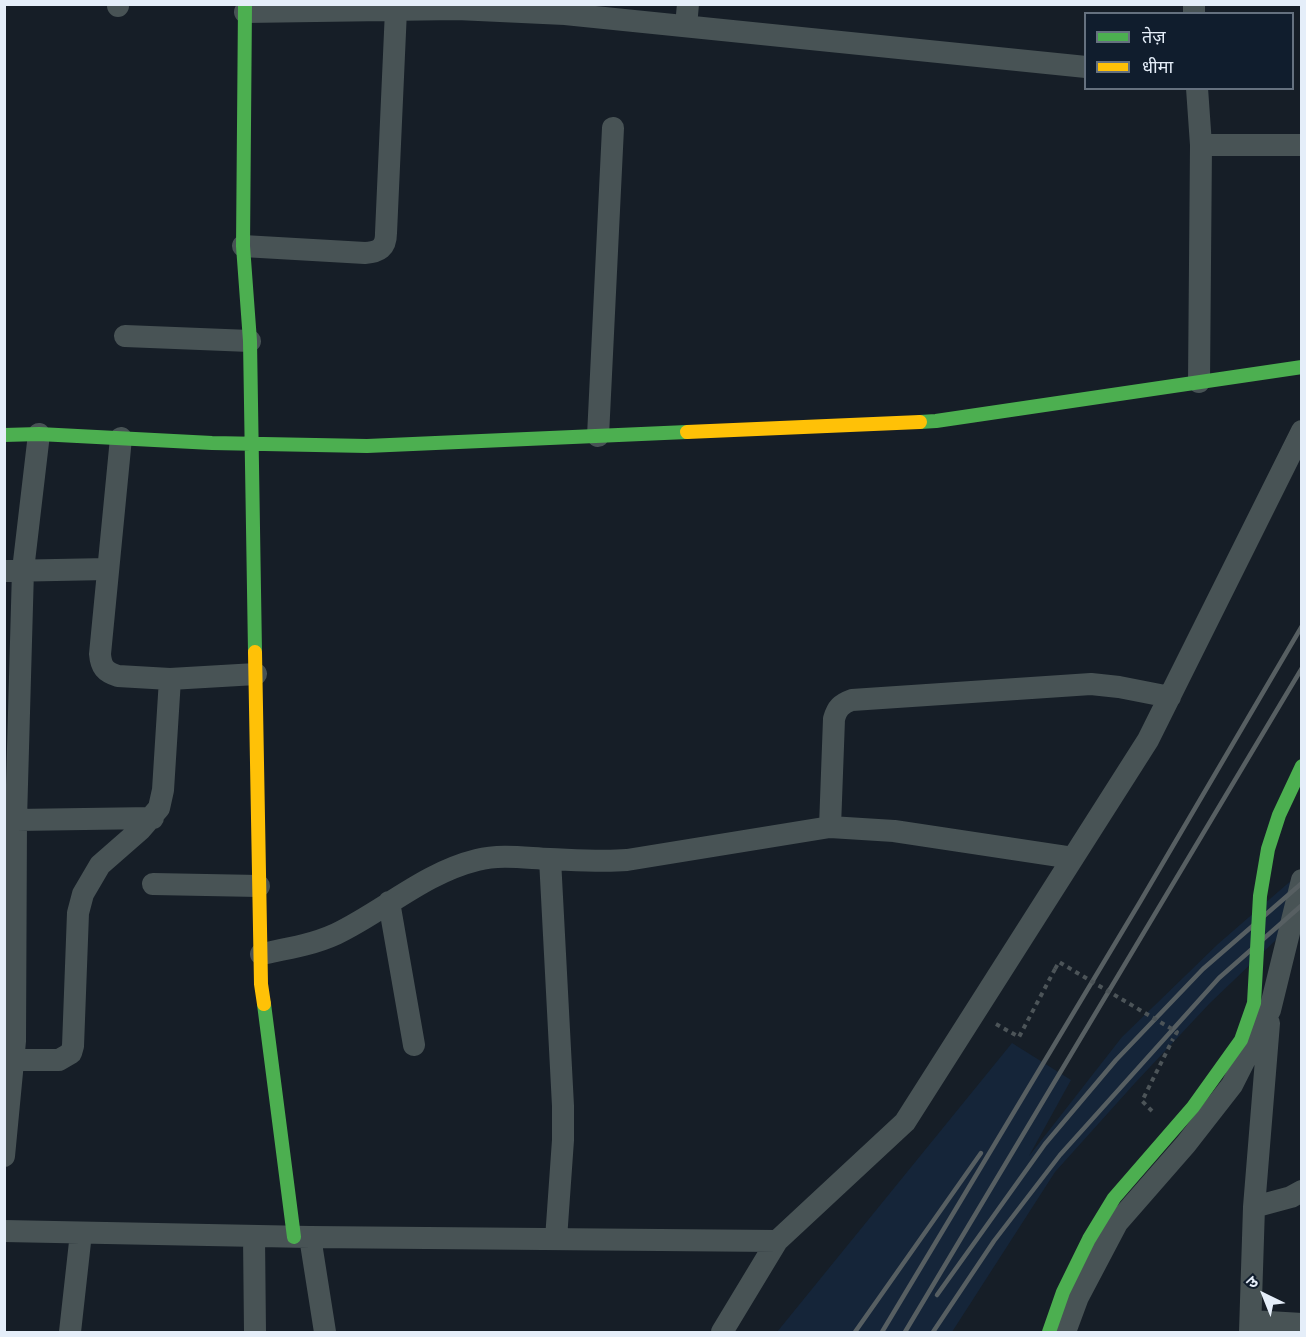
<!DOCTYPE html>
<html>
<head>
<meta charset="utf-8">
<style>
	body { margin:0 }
	#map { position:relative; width:1306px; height:1337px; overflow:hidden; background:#161e27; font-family:"PT Serif","Noto Sans Devanagari",serif }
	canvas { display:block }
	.frame { position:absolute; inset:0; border:6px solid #e5eef9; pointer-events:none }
	.legend { position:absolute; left:1084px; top:12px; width:210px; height:78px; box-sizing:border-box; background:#101d2d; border:2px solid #65717f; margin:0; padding:8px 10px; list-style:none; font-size:18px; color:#e5eef9 }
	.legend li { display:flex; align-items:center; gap:12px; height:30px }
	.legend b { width:30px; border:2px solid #65717f }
	.north { position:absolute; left:1234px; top:1265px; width:60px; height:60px; -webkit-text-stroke:4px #101d2d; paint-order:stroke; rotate:317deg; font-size:16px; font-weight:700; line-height:24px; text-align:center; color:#e5eef9 }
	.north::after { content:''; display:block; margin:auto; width:21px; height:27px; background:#e5eef9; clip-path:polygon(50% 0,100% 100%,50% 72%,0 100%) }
</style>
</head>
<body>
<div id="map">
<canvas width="1306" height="1337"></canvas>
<div class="frame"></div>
<ul class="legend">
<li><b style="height:8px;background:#4caf50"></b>तेज़</li>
<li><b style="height:8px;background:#ffc107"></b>धीमा</li>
</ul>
<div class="north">उ</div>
</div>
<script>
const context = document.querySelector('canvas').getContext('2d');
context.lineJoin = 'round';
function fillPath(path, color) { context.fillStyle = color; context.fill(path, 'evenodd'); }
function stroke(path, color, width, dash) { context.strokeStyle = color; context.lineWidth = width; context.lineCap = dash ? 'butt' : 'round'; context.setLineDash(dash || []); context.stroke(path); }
fillPath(new Path2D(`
	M1301,872V916L1210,1003L1135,1083L1055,1172L952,1332H777L1012,1043L1071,1080L1029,1156L1122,1037L1218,944Z`), '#152539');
stroke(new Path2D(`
	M996,1024L1019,1037L1055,969
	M1152,1111L1142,1101L1173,1039`), '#4c5458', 4, [4.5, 4.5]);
stroke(new Path2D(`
	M118,4V6
	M1194,4V14
	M245,12L457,9L565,14L1086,67
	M686,26L688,4
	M1197,88L1201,145L1199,382
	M1201,145H1302
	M243,246L365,253C379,252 386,248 386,233L396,10
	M125,336L250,341
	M598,436L613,128
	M121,438L100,654C101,667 105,672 118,676L170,679L256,674
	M4,571L108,569
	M16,820L153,818
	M830,827L834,719C837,708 841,704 852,700L1091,684L1119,687L1170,697
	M550,859L563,1106V1140L556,1239
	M153,884L259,886
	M389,902L414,1045
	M261,954C286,949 312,945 336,934C384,911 424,873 477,860C501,854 525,858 550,859C576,860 601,862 627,860L830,827L894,831L1073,858
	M13,1060H59L71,1053L73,1046L78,913L83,894L100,865L140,830L159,808L163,790L170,679
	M4,1156L15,1041L16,820L23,570L39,434
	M1254,1207L1291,1197L1302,1191
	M4,1231L310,1237L777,1241
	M254,1237L255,1332
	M310,1237L325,1332
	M1251,1321L1302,1324
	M70,1332L81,1233
	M722,1332L777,1241L905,1122L1148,740L1302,431
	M1065,1332L1078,1297L1117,1223L1186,1144L1232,1085L1270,1010L1302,880
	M1250,1332L1254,1207L1269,1023`), '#485355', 22);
stroke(new Path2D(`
	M245,4L243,246L250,341L255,652
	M920,422L936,421L1302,367
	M4,435L39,434L212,443L367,446L687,432
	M264,1004L294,1237`), '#4caf50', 14);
stroke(new Path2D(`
	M687,432L920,422
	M255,652L261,984L264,1004`), '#ffc107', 14);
stroke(new Path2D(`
	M937,1295L1045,1144L1116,1060L1203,969L1302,883
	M855,1332L981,1153
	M882,1332L1140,902L1302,626
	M905,1332L1302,668
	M933,1332L994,1241L1060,1155L1219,978L1302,905`), '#575f62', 4.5);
stroke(new Path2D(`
	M1055,969L1059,962L1177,1032L1173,1039`), '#4c5458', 4, [4.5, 4.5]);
stroke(new Path2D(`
	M1049,1332L1063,1292L1089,1239L1114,1198L1193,1107L1241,1040L1254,1003L1260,896L1268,849L1279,815L1302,766`), '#4caf50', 14);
</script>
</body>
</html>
